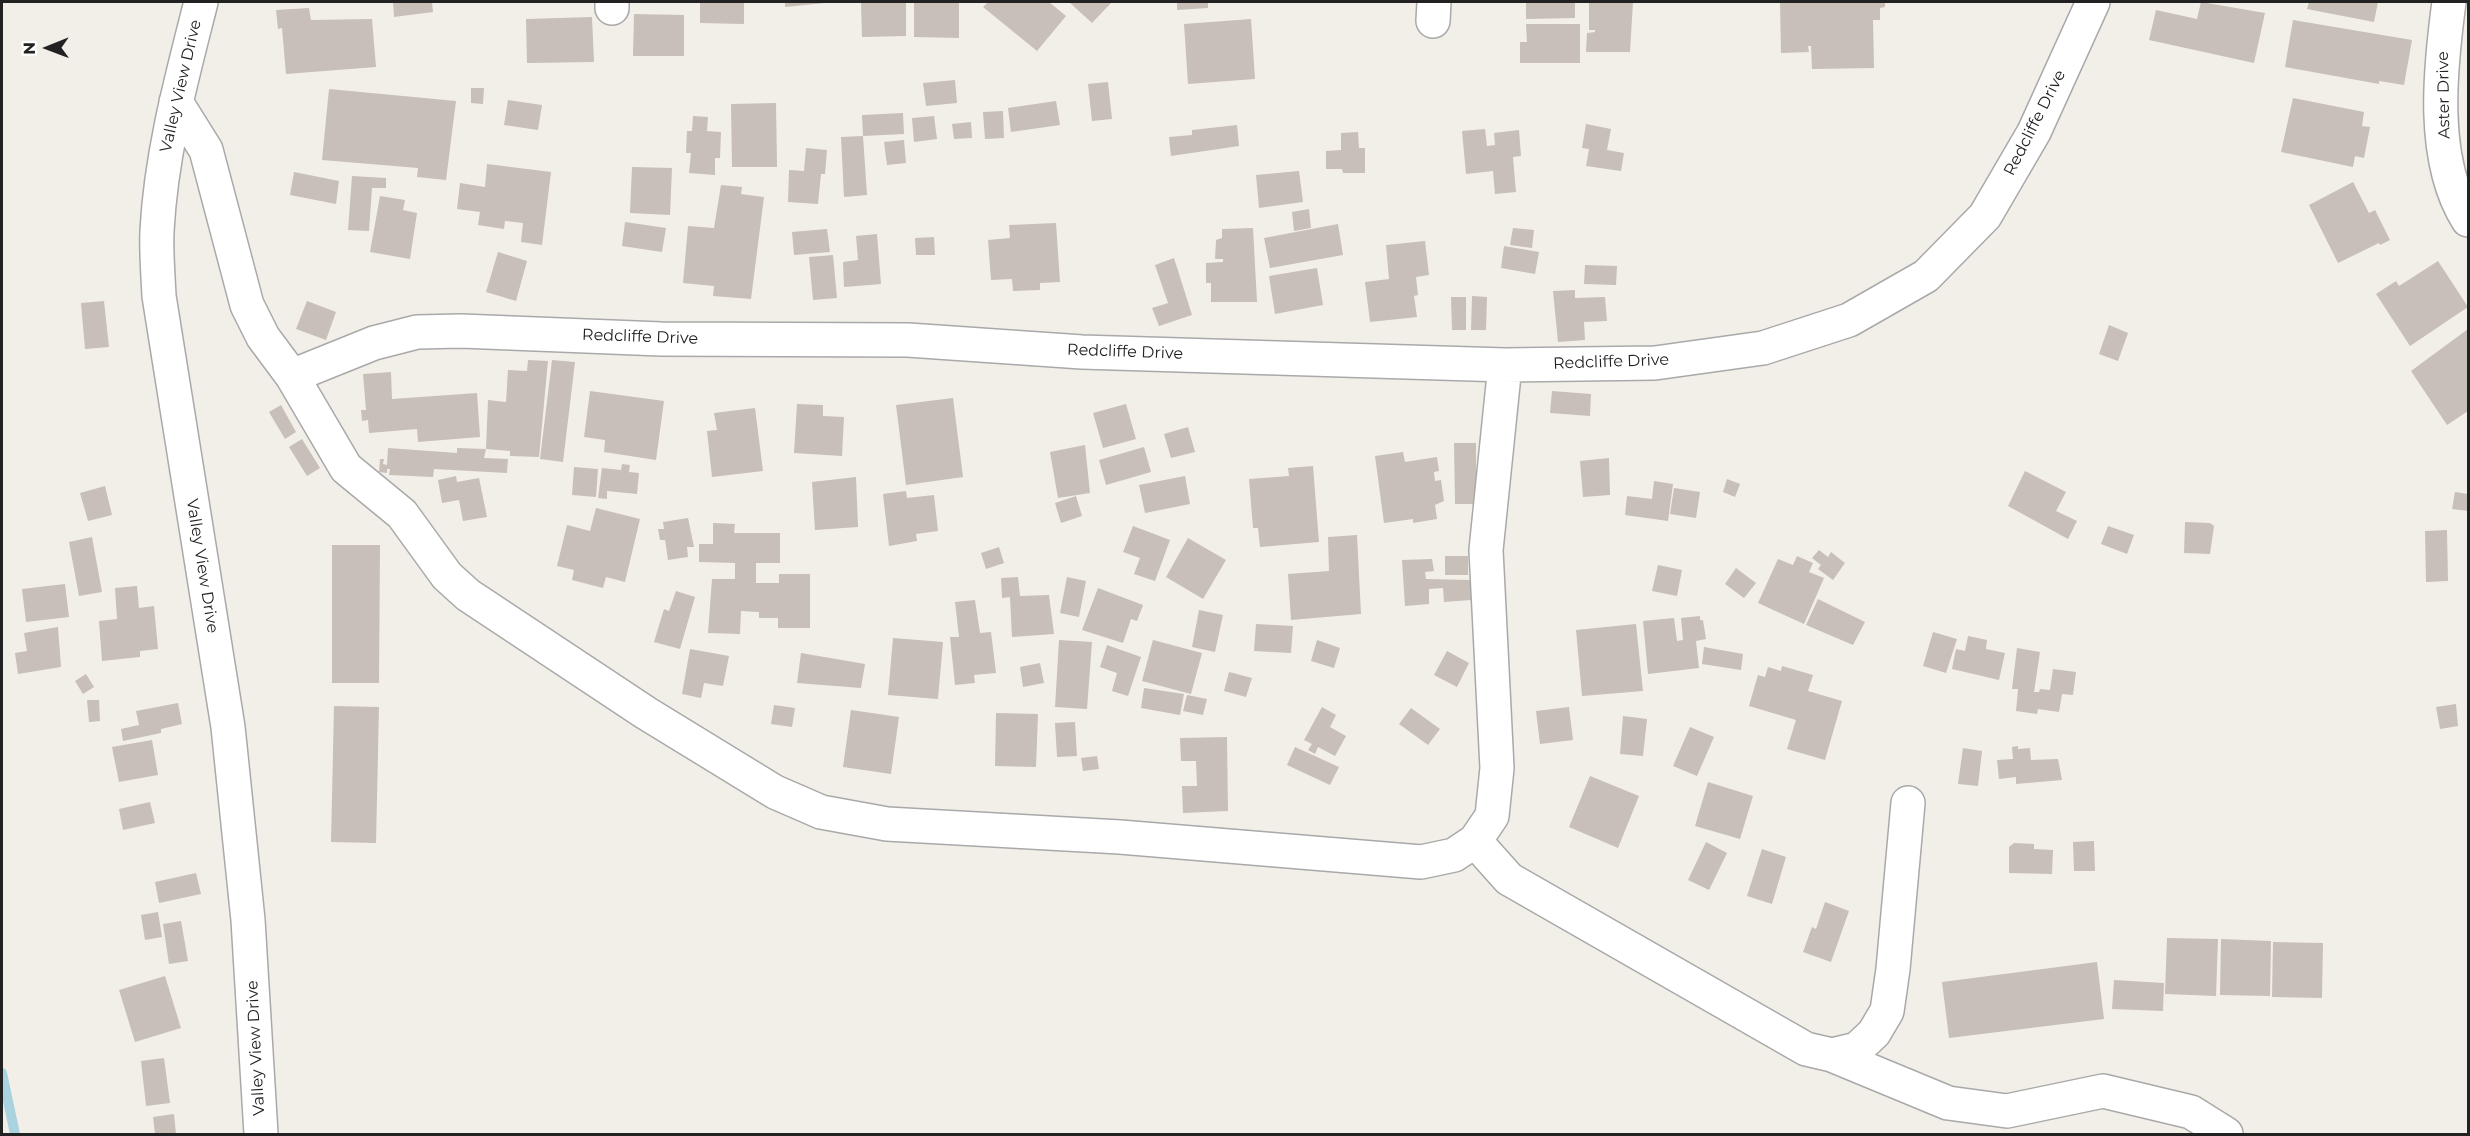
<!DOCTYPE html>
<html>
<head>
<meta charset="utf-8">
<style>
	body { margin:0 }
	#map { position:relative; width:2470px; height:1136px; overflow:hidden; background:#f2efe9; font-family:Montserrat,sans-serif }
	canvas { display:block }
	.frame { position:absolute; inset:0; border:3px solid #222; pointer-events:none }
	.north { position:absolute; left:18px; top:18px; width:60px; height:60px; -webkit-text-stroke:4px #fff; paint-order:stroke; rotate:269deg; font-size:16px; font-weight:700; line-height:24px; text-align:center; color:#222 }
	.north::after { content:''; display:block; margin:auto; width:21px; height:27px; background:#222; clip-path:polygon(50% 0,100% 100%,50% 72%,0 100%) }
</style>
</head>
<body>
<div id="map">
<canvas width="2470" height="1136"></canvas>
<div class="frame"></div>
<div class="north">N</div>
</div>
<script>
const context = document.querySelector('canvas').getContext('2d');
context.lineJoin = 'round';
function stroke(path, color, width, dash) { context.strokeStyle = color; context.lineWidth = width; context.lineCap = dash ? 'butt' : 'round'; context.setLineDash(dash || []); context.stroke(path); }
function fillPath(path, color) { context.fillStyle = color; context.fill(path, 'evenodd'); }
function label(font, color, halo, rows, align = 'center') {
  context.font = font + ' Montserrat,sans-serif'; context.lineWidth = 4.5; context.setLineDash([]); context.textBaseline = 'middle'; context.strokeStyle = halo; context.fillStyle = color; for (const [text, x, y, turn = 0] of rows) {
    context.save(); context.translate(x, y); context.rotate((+turn || 0) * Math.PI / 180); context.textAlign = isNaN(turn) ? turn : align; if (halo) context.strokeText(text, 0, 0); context.fillText(text, 0, 0); context.restore();
  }
}
stroke(new Path2D(`
	M2,1073L15,1134`), '#aad3df', 10);
fillPath(new Path2D(`
	M393,2H432L433,12L394,17Z
	M700,2H744V24L700,23Z
	M785,2H825V3L785,7Z
	M861,2H906V36L862,37Z
	M914,2H959V38L914,37Z
	M988,2H1049L1066,16L1037,51L983,7Z
	M1069,2H1112L1092,23Z
	M1177,2H1208V8L1177,10Z
	M1526,2H1575V18L1526,19Z
	M1589,2H1633L1630,52H1586L1587,33L1595,32V30H1589Z
	M1780,2H1885V7L1880,8V20H1873L1874,68L1812,69L1811,46H1808L1809,52L1781,53Z
	M2201,2L2265,13L2254,63L2149,40L2156,10L2197,19Z
	M2309,2H2378L2374,22L2307,9Z
	M309,8L311,20L372,19L376,67L286,74L282,28L278,29L276,10Z
	M634,14L684,15V56H633Z
	M592,17L594,62L527,63L526,19Z
	M1251,19L1255,79L1188,84L1184,24Z
	M2293,20L2412,40L2404,85L2379,81V84L2285,67Z
	M1526,24H1580V63H1520V42H1527Z
	M955,80L957,103L926,106L923,83Z
	M1108,82L1112,119L1092,121L1088,84Z
	M471,88H484L483,104L471,103Z
	M329,89L456,101L446,180L417,177L418,168L322,160Z
	M2293,98L2364,112L2362,126L2370,127L2364,158L2355,156L2353,167L2281,152Z
	M508,100L542,105L538,130L504,125Z
	M1056,101L1060,125L1011,132L1008,108Z
	M776,103L777,167H732L731,104Z
	M1003,111L1004,138L985,139L983,112Z
	M903,113L904,134L863,136L862,115Z
	M693,116L708,117L707,131L721,132L720,158H715V175L689,173L691,153H686L687,131H692Z
	M934,116L937,139L914,142L912,118Z
	M971,122L972,138L954,139L952,124Z
	M1586,124L1611,129L1607,150L1624,153L1621,171L1586,166L1589,149L1582,148Z
	M1237,125L1239,146L1171,156L1169,137L1192,135V130Z
	M1485,129L1487,146L1495,145L1494,133L1519,130L1521,156L1513,157L1516,192L1495,194L1493,171L1466,174L1462,131Z
	M1358,132L1359,148H1365V173H1343L1342,169H1326V151L1341,150V133Z
	M863,136L867,195L844,197L841,137Z
	M904,140L906,163L887,165L884,142Z
	M806,148L827,150L825,174H821L818,204L788,202L789,170L804,171Z
	M487,164L551,172L542,245L521,242L523,223L505,221L504,229L478,225L480,212L457,209L460,183L485,187Z
	M632,167L672,168L670,215L630,213Z
	M1299,171L1303,202L1259,208L1256,175Z
	M294,172L339,181L336,204L290,195Z
	M352,176L386,178V188H372L369,231L348,230Z
	M2353,182L2369,213L2375,210L2390,240L2380,245L2379,243L2338,263L2309,205Z
	M721,185L742,187L741,194L764,197L751,299L713,296L714,286L683,283L688,226L714,228Z
	M380,196L405,200L403,210L417,213L410,259L370,252Z
	M1309,209L1311,228L1294,231L1292,212Z
	M625,222L666,228L662,252L622,246Z
	M1056,223L1060,282L1040,283V290L1013,291L1012,279L991,280L988,240L1010,238L1009,225Z
	M1338,224L1343,255L1270,268L1264,238Z
	M1253,228L1257,302H1211V283H1206V263L1223,262V259H1215L1216,240L1222,238V229Z
	M1513,228L1534,230L1532,248L1510,245Z
	M827,229L830,252L794,255L792,232Z
	M877,234L881,284L844,287L843,262L858,260L856,236Z
	M934,237L935,255H916L915,238Z
	M1425,241L1429,275L1416,277L1418,295L1414,296L1417,317L1370,322L1365,282L1389,279L1386,245Z
	M1504,246L1539,252L1535,274L1501,268Z
	M498,252L527,261L516,301L486,292Z
	M833,255L837,298L813,300L809,257Z
	M1174,258L1192,315L1159,326L1152,308L1168,303L1155,265Z
	M2438,261L2468,307L2410,346L2376,294L2396,281L2399,286Z
	M1585,265L1617,266L1616,285L1584,284Z
	M1317,268L1323,305L1275,314L1269,276Z
	M1575,290V298L1605,297L1607,321L1584,322L1585,340L1558,342L1553,291Z
	M1472,296L1487,297L1486,330H1471Z
	M1451,297H1466V330H1452Z
	M104,301L109,347L85,349L81,303Z
	M307,301L336,312L326,340L296,329Z
	M2109,325L2128,333L2118,361L2099,354Z
	M2468,329V411L2447,425L2411,371Z
	M528,360L548,361L539,457L510,456V451L486,449L488,400L506,402L508,370L527,371Z
	M552,360L575,362L563,462L540,459Z
	M391,372L392,399L477,393L480,437L418,442L417,429L369,433L368,420L362,421L361,410H366L363,374Z
	M590,391L664,401L656,460L604,452L605,440L584,437Z
	M1552,391L1591,394L1590,416L1550,413Z
	M953,398L963,477L906,485L896,405Z
	M797,404L823,405V416L844,417L842,456L794,453Z
	M1126,404L1136,439L1103,448L1093,413Z
	M281,405L296,432L285,439L269,412Z
	M755,408L763,471L712,477L707,431L717,430L714,413Z
	M1188,427L1195,452L1171,458L1164,434Z
	M302,439L320,468L307,476L289,447Z
	M1454,443H1476V504H1455Z
	M1085,445L1090,493L1058,498L1050,452Z
	M1144,447L1151,472L1106,485L1099,460Z
	M388,448L457,453V448L486,449L484,458L508,459L507,473L434,469L433,477L389,475L390,469H387V473L379,472L380,459H384L383,464L387,465Z
	M1403,452L1405,462L1437,457L1439,471L1434,472L1435,481L1441,480L1444,501L1435,505L1437,519L1413,523V519L1384,523L1375,456Z
	M1609,458L1610,495L1583,497L1580,461Z
	M622,464L630,465L629,472L639,473L637,494L607,491V499L598,498L602,468L621,470Z
	M1313,466L1319,542L1260,547L1258,528H1253L1249,479L1289,476L1288,468Z
	M574,467L598,469L596,497L572,495Z
	M2025,471L2066,492L2056,511L2077,521L2068,539L2008,506Z
	M456,476L457,482L479,478L487,517L463,521L459,500L442,503L438,480Z
	M1185,476L1190,504L1145,513L1139,485Z
	M856,477L858,527L815,530L812,482Z
	M1727,479L1740,484L1735,497L1723,492Z
	M1654,481L1673,484L1668,521L1625,515L1627,496L1652,499Z
	M105,486L112,515L88,521L80,493Z
	M1674,488L1700,492L1696,518L1670,514Z
	M906,491L907,498L934,495L938,531L916,534L917,541L889,546L883,494Z
	M2455,492L2468,494V511L2452,509Z
	M1076,496L1082,516L1061,523L1055,503Z
	M596,508L640,519L625,582L606,577L603,588L572,580L574,570L557,566L567,525L590,531Z
	M688,518L694,547H687L688,557L668,560L665,540H660L658,529H664L663,522Z
	M2185,522L2210,523L2214,526L2210,554L2184,553Z
	M713,523L735,524L734,533H780V563H756V583H779V574H810V628H778V618H759V612L741,611L740,634L708,633L712,579H735V563L699,562V544H713Z
	M1133,526L1170,540L1155,581L1134,574L1140,558L1123,552Z
	M2108,526L2134,535L2127,554L2101,544Z
	M2447,530L2448,581L2426,582L2425,531Z
	M1357,535L1361,614L1291,620L1288,574L1329,571L1328,537Z
	M92,537L102,592L79,596L69,542Z
	M1188,538L1226,560L1203,599L1166,577Z
	M332,545H380L379,683H332Z
	M999,547L1004,563L986,569L981,553Z
	M1819,550L1828,557L1831,552L1845,563L1833,580L1818,569L1821,565L1812,558Z
	M1445,556H1468V575H1445Z
	M1797,556L1813,563L1809,572L1824,578L1804,624L1758,603L1778,559L1793,565Z
	M1432,559L1434,571L1425,572L1426,579L1470,580L1471,600L1444,602L1443,588L1429,589V604L1405,606L1402,560Z
	M1658,565L1682,570L1677,596L1652,591Z
	M1736,568L1756,583L1744,598L1725,584Z
	M1018,577L1020,596L1049,595L1054,634L1012,637L1010,597L1002,598L1001,578Z
	M1067,577L1086,581L1079,617L1060,613Z
	M65,584L69,617L26,622L22,589Z
	M137,586L139,608L154,606L158,649L140,651V657L102,661L99,621L117,619L115,588Z
	M1098,588L1143,605L1137,621L1131,619L1123,643L1082,630Z
	M676,591L695,597L680,649L654,642L664,609L669,611Z
	M1818,599L1865,622L1853,645L1806,625Z
	M975,600L980,633L991,632L996,673L974,675L975,683L955,685L950,637H959L955,602Z
	M1199,610L1223,615L1215,652L1192,647Z
	M1700,616V620H1703L1706,639L1696,641L1699,668L1648,674L1643,621L1674,618L1677,641L1683,640L1681,618Z
	M1256,624L1293,626L1291,653L1254,651Z
	M1636,624L1643,691L1582,696L1576,630Z
	M58,627L61,667L18,674L15,653L27,651L24,633Z
	M1933,632L1957,639L1946,673L1923,666Z
	M1968,636L1987,640L1986,649L2005,653L1999,680L1952,669L1956,649L1965,651Z
	M893,638L943,642L938,699L888,695Z
	M1059,640L1092,642L1087,709L1055,707Z
	M1153,640L1202,653L1191,694L1142,681Z
	M1317,640L1340,648L1334,668L1311,661Z
	M1107,645L1141,657L1128,696L1112,691L1117,673L1100,667Z
	M1704,647L1743,654L1741,670L1702,664Z
	M2017,648L2040,652L2034,692H2039L2040,689L2050,690L2053,669L2076,672L2073,695L2062,694L2059,712L2038,709L2037,714L2016,711L2018,689H2012Z
	M690,649L729,656L723,686L704,683L701,698L682,694Z
	M1447,651L1469,663L1457,687L1434,675Z
	M801,653L865,664L861,688L797,683Z
	M1040,663L1044,683L1023,687L1020,667Z
	M1782,666L1813,675L1808,691L1842,701L1825,760L1787,749L1796,720L1749,706L1758,675L1765,677L1768,667L1781,671Z
	M1229,672L1252,678L1246,697L1224,691Z
	M86,674L94,687L83,694L75,681Z
	M1144,688L1184,694L1180,715L1141,708Z
	M1187,695L1207,699L1203,715L1183,711Z
	M87,700H99L100,721L89,722Z
	M178,703L182,724L161,729V733L123,741L121,729L139,725L136,711Z
	M2456,704L2458,726L2440,729L2436,707Z
	M774,705L795,708L792,727L771,724Z
	M334,706L379,707L376,843L331,842Z
	M1322,707L1336,715L1330,727L1346,736L1335,756L1318,747L1315,754L1308,750L1312,744L1304,740Z
	M1569,707L1573,740L1540,744L1536,711Z
	M1411,708L1440,729L1428,745L1399,724Z
	M851,710L899,717L891,774L843,767Z
	M996,713L1038,714L1036,767L995,766Z
	M1623,716L1647,719L1643,756L1620,754Z
	M1075,722L1077,756L1057,757L1055,723Z
	M1690,727L1714,737L1697,776L1673,766Z
	M1227,737L1228,811L1183,813L1182,786H1197L1196,761H1181L1180,738Z
	M152,740L158,775L119,782L112,747Z
	M2018,746V749L2030,748L2031,760L2058,759L2062,780L2016,784V777L1999,779L1997,760L2013,759L2012,747Z
	M1295,747L1339,767L1330,785L1287,765Z
	M1963,748L1982,751L1978,786L1958,784Z
	M1097,756L1099,769L1083,771L1081,758Z
	M1590,776L1639,796L1618,848L1569,827Z
	M1708,782L1753,796L1740,839L1695,826Z
	M150,802L155,823L123,830L119,809Z
	M2094,841L2095,871H2074L2073,842Z
	M1706,842L1727,853L1709,890L1688,880Z
	M2014,843L2034,844V849L2053,850L2052,874L2009,873V847Z
	M1762,849L1786,857L1772,904L1747,896Z
	M196,873L201,894L159,903L155,882Z
	M1825,902L1849,911L1831,962L1803,952L1812,927L1816,929Z
	M158,912L162,937L145,940L141,915Z
	M181,921L188,961L169,964L163,924Z
	M2167,938L2218,939L2216,996L2165,994Z
	M2221,939L2271,941L2270,996L2220,995Z
	M2273,942L2323,943L2322,998L2272,997Z
	M2097,962L2104,1019L1949,1038L1942,982Z
	M165,976L181,1028L135,1042L119,990Z
	M2114,980L2164,983L2163,1011L2112,1009Z
	M164,1058L170,1103L146,1106L141,1061Z
	M174,1114L176,1134H155L153,1117Z`), '#c7bfb8');
const minor = new Path2D(`
	M201,2C182,77 161,153 157,231C156,252 158,274 159,296L228,727L248,920L261,1134
	M2449,2C2440,69 2430,160 2468,220
	M612,8V2
	M1433,21L1434,2
	M176,102L206,150L247,305L263,337L292,376L374,343L417,332L461,331L661,339L908,340L1082,352L1505,365L1655,363L1763,348L1849,320L1926,276L1985,216L2034,132L2093,2
	M292,376L346,468L402,514L447,576L468,595L646,713L775,792L821,812L887,824L1120,837L1421,862L1454,855L1475,841L1492,816L1497,768L1486,550L1505,365
	M1475,841L1509,879L1806,1049L1832,1055L1857,1049L1874,1033L1887,1011L1893,969L1908,803
	M1832,1055L1948,1103L2007,1111L2103,1091L2191,1112L2226,1134`);
stroke(minor, '#a9a9a9', 36);
stroke(minor, '#fff', 33);
label('16px', '#222', '#fff', [
	["Valley View Drive",181,86,-77],
	["Aster Drive",2444,95,-91],
	["Redcliffe Drive",2035,123,-63],
	["Redcliffe Drive",640,337,2],
	["Redcliffe Drive",1125,352,2],
	["Redcliffe Drive",1611,362,-2],
	["Valley View Drive",202,566,81],
	["Valley View Drive",256,1048,-93]
]);
</script>
</body>
</html>
